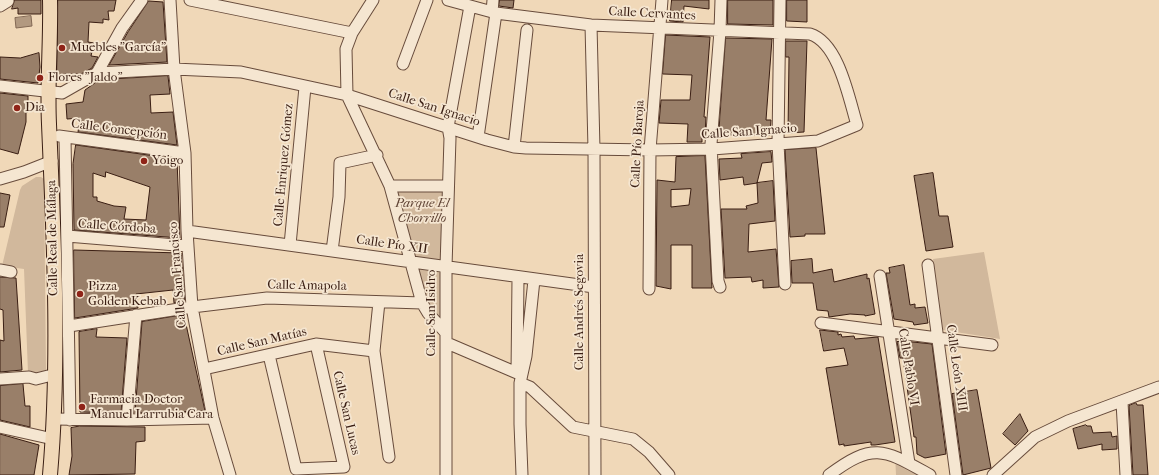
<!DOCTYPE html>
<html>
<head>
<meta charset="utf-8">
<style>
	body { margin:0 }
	canvas { display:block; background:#f0d8b8 }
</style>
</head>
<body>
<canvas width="1159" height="475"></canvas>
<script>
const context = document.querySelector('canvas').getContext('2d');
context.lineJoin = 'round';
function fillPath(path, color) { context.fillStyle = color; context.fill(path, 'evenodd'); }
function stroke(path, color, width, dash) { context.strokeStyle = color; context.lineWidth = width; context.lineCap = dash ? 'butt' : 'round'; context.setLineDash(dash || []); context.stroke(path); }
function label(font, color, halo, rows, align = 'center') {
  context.font = font + ' "IM FELL French Canon",serif'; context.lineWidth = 3.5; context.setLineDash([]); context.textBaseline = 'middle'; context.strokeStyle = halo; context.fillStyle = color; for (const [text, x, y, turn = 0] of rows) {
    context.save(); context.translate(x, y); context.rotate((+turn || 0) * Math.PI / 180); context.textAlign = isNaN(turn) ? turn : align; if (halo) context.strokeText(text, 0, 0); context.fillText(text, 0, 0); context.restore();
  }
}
fillPath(new Path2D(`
	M36,177H41L44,179L46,371L28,373L24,269L2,266L20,190L22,186Z
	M396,190L443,191L441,263L413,258Z
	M984,252L1000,339L943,330L933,259Z
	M416,269L442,273L441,318L438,319L424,300Z
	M895,455L930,475H896Z`), '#d1b89c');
const water = new Path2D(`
	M31,16L32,26L16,28L15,18Z`);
fillPath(water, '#b29980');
stroke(water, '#826854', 1);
const building = new Path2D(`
	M15,0H41V14H18V8L12,9Z
	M58,0H116L114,11H108L109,20L103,19V23L89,22L88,42L94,43L91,56L98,57L92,68L81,74H65V79L57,81Z
	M500,0H514L513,8L499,6Z
	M672,0H709V9L684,6L683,22L670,21Z
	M728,0H773V25L728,24Z
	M787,0H807V22L787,21Z
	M149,1L163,2L167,62L109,65L128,32Z
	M666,35L710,37L704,117H706L705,135H702V142H687L688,124L659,123L661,100H690L692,75L663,74Z
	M726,38L772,39L766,120H771L770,135H719Z
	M786,41H807L804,132L788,133L789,57H786Z
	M39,53L40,67L38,83L0,79V57L20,58Z
	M168,76L170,94L150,95L151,113L173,112L177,145L78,132L80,118L67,119L66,104L83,102L85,90L99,80Z
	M0,93L28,96V112H26V122L18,154L0,149Z
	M76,145L177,159L180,238L74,230L73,164ZM106,172L150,187L146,220L124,219L126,207L114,206L97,201V197H93V173L105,177Z
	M816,148L825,234H805V236L790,237L785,150Z
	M771,152L772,162L762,163L757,183L744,185L743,177L720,180L719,159L742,158L741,154Z
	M705,156L712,288H692V245H671V289L656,286L657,180L675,182L676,157ZM691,189L689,205L671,207V190Z
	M933,173L939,216H948L953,247L926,251L914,176Z
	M773,181L775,221L749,224L748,252L776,249L779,287L763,288V280L752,282L751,277L725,278L721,209H747L746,206L758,203L757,183Z
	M0,193L10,195L4,227H0Z
	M74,250L181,253L185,301L174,303L173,290L136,294L138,308L75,318Z
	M812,259L813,273L832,269L834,282L867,274V279L869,278L875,314L865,316V315L850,314L829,317L828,311L817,310L813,283H792L791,261Z
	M904,265L910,305L915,304V308L925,307L928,323L914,325L913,322L894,319L886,273H890L889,268Z
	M0,277L16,278L22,370L0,372V340L4,341L3,310L0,309Z
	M184,315L205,411L135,413L142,322Z
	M97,329L96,337L127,338L121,413L80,412L79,332Z
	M820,330L838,332V335L841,334L842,337L854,336L855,339L878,337L895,442L875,445H871V442L844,446V444L839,445L826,368L848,365L844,348L824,351Z
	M903,341L932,344L946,454L925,458L917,454L916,437H914L903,358H900L897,342Z
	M23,384L25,406H30V427L0,420V386Z
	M977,390L991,468L963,475L952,394Z
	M1136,403L1137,405H1143L1148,475H1133L1129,406Z
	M1020,414L1028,431L1015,445L1003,434Z
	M1086,425L1087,426H1091L1093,433L1111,432L1112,437L1117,436V449L1102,450V444L1078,449L1073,429Z
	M80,426L145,427V441L136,442L135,474L69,475L72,456L71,428Z
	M0,434L39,445L34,475H0Z`);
fillPath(building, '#997f69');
stroke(building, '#3a1e13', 1);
const minor = new Path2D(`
	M170,0L174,69L185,153L187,231L192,307L213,418L230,475
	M190,0L352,33
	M373,0L352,33L346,49L347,95L390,186L422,303L428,313L446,333
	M780,0L778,143L785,284
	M0,6L8,1
	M492,12L493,0
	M591,25L594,149L595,475
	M403,64L427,0
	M97,73L122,28L142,0
	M0,86L62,93L97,73L174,69L241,72L347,95L487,140L514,147L526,148L650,150L712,149L818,141L857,125C849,99 839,43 810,34L591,25L496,13L448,0
	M59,136L185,153
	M478,137L496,13
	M65,138L70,420
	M514,147L527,30
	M0,179L24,172L52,161
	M390,186H447
	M187,231L594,287
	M67,236L188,246
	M290,245L305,87
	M332,251L339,197L340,163L377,155
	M928,265L956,475
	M0,270L11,272
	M880,276L909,463
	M720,287L718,281L711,144L720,31L721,0
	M649,289L650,150L662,0
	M379,302L374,351L389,457
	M821,323L992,345
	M69,326L192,307L267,298L422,303
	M447,343L517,373
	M269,355L296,469L344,467L316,344
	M204,369L316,344L374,351
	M517,373L518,278
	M0,379L29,377L36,379L48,376H55
	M520,383L530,387L573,427L633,439L649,452L669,475
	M1122,402L1126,475
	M53,419L127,420L213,418
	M127,420L136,315
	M0,427L53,439
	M446,475V267L450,138L448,127L470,6
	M522,475L520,424V383L526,356L534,280
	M829,475C874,441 885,450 930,475
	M993,475L1035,437L1068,421L1159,387`);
const major = new Path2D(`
	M50,475C60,358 54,241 49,124C47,83 51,41 50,0`);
stroke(minor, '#684c3c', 13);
stroke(major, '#3a1e13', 16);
stroke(minor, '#f5e6d1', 11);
stroke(major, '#f0d8b8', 14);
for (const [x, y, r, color] of [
	[62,48,4,"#8f2418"],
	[40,78,4,"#8f2418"],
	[17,108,4,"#8f2418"],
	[144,161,4,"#8f2418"],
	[80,294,4,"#8f2418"],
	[82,407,4,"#8f2418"]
]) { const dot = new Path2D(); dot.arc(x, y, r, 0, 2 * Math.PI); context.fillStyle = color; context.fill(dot); stroke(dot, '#f5e6d1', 1.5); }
label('13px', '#3a1e13', '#f5e6d1', [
	["Calle Cervantes",652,14,3],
	["Calle San Ignacio",434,108,18],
	["Calle Concepción",119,130,7],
	["Calle San Ignacio",749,132,-4],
	["Calle Pío Baroja",638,144,-87],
	["Calle Enriquez Gómez",284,165,-85],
	["Calle Córdoba",117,227,4],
	["Calle Real de Málaga",53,238,-91],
	["Calle Pío XII",392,245,8],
	["Calle San Francisco",178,275,-95],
	["Calle Amapola",307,286,1],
	["Calle Andrés Segovia",580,312,-90],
	["Calle San Isidro",432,313,-90],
	["Calle San Matías",262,342,-13],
	["Calle Pablo VI",908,367,81],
	["Calle León XIII",956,368,82],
	["Calle San Lucas",346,413,77]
]);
label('13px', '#3a1e13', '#f5e6d1', [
	["Muebles \"García\"",70,48],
	["Flores \"Jaldo\"",48,78],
	["Dia",25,108],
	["Yoigo",152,161],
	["Pizza",88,287],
	["Golden Kebab",88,302],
	["Farmacia Doctor",90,400],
	["Manuel Larrubia Cara",90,415]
], 'left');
label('italic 13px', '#604435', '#f5e6d1', [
	["Parque El",422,204],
	["Chorrillo",422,219]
]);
</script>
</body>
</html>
